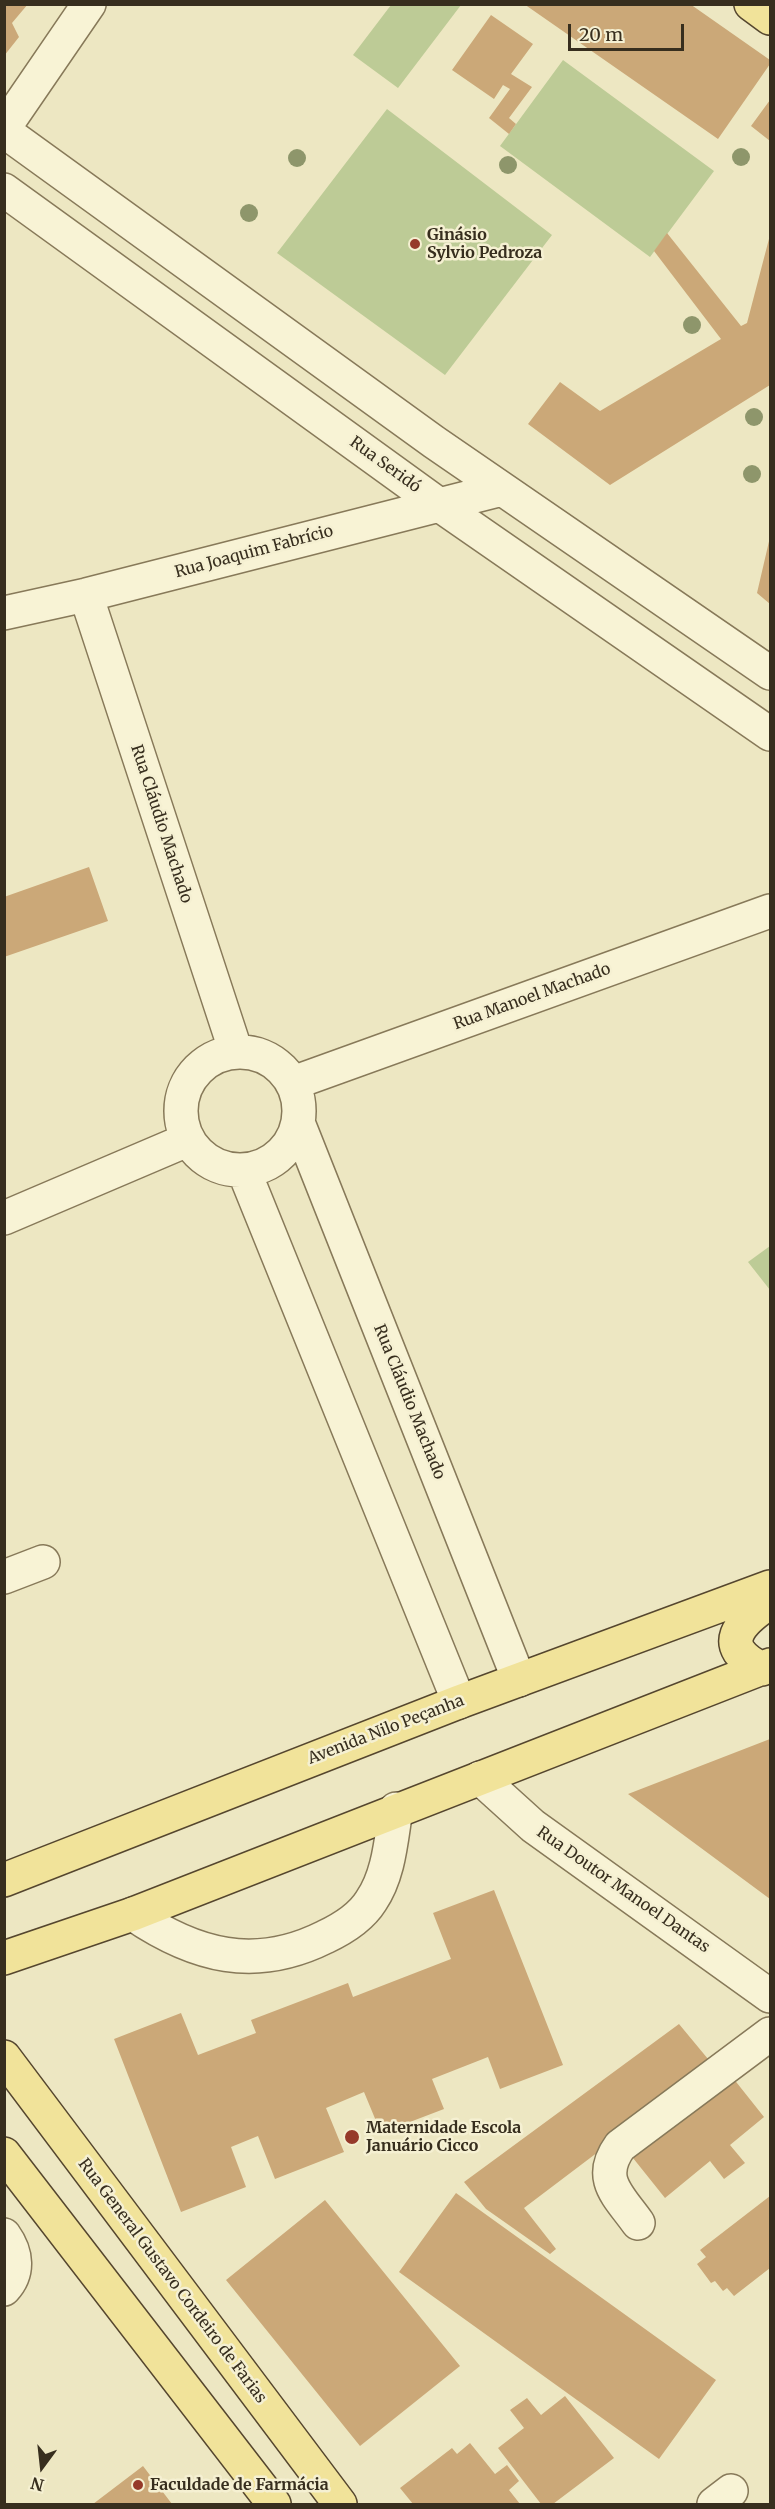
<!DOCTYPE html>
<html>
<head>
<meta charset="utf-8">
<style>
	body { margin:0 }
	#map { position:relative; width:775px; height:2509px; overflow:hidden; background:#ede7c2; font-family:Merriweather,serif }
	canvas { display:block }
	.frame { position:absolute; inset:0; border:6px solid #372e1e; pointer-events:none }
	.north { position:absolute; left:12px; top:2437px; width:60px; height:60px; -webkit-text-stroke:4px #f5f0d2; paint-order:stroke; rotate:195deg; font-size:16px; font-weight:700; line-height:24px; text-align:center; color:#372e1e }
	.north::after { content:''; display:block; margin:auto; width:21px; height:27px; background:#372e1e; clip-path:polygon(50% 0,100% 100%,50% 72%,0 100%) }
	.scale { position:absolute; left:568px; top:24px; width:116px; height:27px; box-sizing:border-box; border:3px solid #372e1e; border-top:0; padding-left:8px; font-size:18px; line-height:21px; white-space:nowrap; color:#372e1e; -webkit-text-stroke:4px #f5f0d2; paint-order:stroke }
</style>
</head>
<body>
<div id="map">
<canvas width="775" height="2509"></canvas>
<div class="frame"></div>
<div class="north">N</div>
<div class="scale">20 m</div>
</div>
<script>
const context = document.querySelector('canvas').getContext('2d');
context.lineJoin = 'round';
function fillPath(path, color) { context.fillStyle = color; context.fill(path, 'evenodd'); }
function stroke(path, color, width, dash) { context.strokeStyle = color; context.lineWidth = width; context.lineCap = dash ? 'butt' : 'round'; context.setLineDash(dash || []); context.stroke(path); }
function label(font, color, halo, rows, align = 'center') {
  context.font = font + ' Merriweather,serif'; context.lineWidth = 5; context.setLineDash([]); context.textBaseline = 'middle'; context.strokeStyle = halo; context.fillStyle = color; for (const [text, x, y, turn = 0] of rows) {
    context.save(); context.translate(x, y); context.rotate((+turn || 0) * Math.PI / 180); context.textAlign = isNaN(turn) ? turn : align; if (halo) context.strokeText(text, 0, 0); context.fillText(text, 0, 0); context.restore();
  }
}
fillPath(new Path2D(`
	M391,5H461L398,88L353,55Z
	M563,60L714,171L650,257L500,146Z
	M387,109L552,235L445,375L277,253Z
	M770,1246V1290L748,1262Z`), '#bdcb96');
fillPath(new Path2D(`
	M4,4H28L12,23L19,37L4,56Z
	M524,4H690L770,60V64L718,139Z
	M491,15L533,44L511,74L532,87L509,118L516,124L509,134L489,118L510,89L503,85L494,99L452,70Z
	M770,100V141L751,126Z
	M667,233L741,326L747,323L770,235V385L610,485L528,424L560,382L600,411L721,339L654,251Z
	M770,537V604L757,593Z
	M89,867L108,921L4,957V897Z
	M770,1739V1899L628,1794Z
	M494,1890L563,2065L500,2089L488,2057L432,2079L444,2109L381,2133L364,2092L326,2108L344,2152L275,2179L258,2136L231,2147L246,2187L181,2212L114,2039L181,2013L198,2055L256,2033L251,2020L348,1983L353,1997L451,1959L433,1913Z
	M679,2024L713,2065L524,2208L556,2249L550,2254L486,2209L464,2182Z
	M733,2078L764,2117L730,2145L745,2163L724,2179L710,2161L665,2198L633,2158Z
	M456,2193L716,2380L659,2459L399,2272Z
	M770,2196V2268L734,2296L727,2288L723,2291L715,2281L711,2283L697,2264L706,2257L700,2250Z
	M325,2200L460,2366L360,2446L226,2280Z
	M565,2396L614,2458L553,2504H541L498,2448L524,2428L510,2410L527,2398L541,2415Z
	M470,2443L495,2474L507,2465L519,2481L509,2490L520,2504H413L400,2488L452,2448L457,2454Z
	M143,2466L172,2504H93Z`), '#cba878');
const minor = new Path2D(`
	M4,128L89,4
	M4,131L434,442L770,673
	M4,190L438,504L770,734
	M86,595L236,1052
	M4,613L86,595L502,489
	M181 1111a59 59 0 1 1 118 0a59 59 0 1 1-118 0Z
	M293,1083L770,911
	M299,1125L519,1680
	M244,1171L459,1702
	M4,1218L187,1140
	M4,1577L43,1562
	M480,1778L533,1826L770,1996
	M133,1914C195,1956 255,1972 325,1937C342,1929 361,1917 371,1901C389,1875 391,1840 396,1809
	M638,2223C619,2196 596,2179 620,2146L770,2034
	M4,2235C17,2253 19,2273 4,2289
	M714,2504L731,2491`);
const major = new Path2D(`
	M751,4L770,18
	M762,1669C715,1646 740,1622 770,1602
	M4,1880L459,1702L770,1587
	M4,1958L133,1914L770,1665
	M4,2057L340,2504
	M4,2154L274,2504`);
stroke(minor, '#877959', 36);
stroke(major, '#55462e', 36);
stroke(minor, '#f8f3d5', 33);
stroke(major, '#f1e39a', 33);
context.fillStyle = '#8e966b';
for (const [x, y] of [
	[741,157],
	[297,158],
	[508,165],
	[249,213],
	[692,325],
	[754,417],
	[752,474]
]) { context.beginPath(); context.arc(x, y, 9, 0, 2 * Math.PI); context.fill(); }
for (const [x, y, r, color] of [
	[415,244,6,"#963a2a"],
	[352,2137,8,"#963a2a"],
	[138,2485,6,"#963a2a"]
]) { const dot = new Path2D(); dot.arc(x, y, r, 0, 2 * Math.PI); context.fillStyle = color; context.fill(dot); stroke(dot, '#f5f0d2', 2); }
label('bold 16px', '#372e1e', '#f5f0d2', [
	["Ginásio",427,235],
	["Sylvio Pedroza",427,253],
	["Maternidade Escola",366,2128],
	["Januário Cicco",366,2146],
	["Faculdade de Farmácia",150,2485]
], 'left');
label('16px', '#372e1e', '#f5f0d2', [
	["Rua Seridó",385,465,36],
	["Rua Joaquim Fabrício",254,552,-15],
	["Rua Cláudio Machado",161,824,72],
	["Rua Manoel Machado",532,997,-20],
	["Rua Cláudio Machado",409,1402,68],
	["Avenida Nilo Peçanha",386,1730,-21],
	["Rua Doutor Manoel Dantas",623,1890,35],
	["Rua General Gustavo Cordeiro de Farias",172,2281,53]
]);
</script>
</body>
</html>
